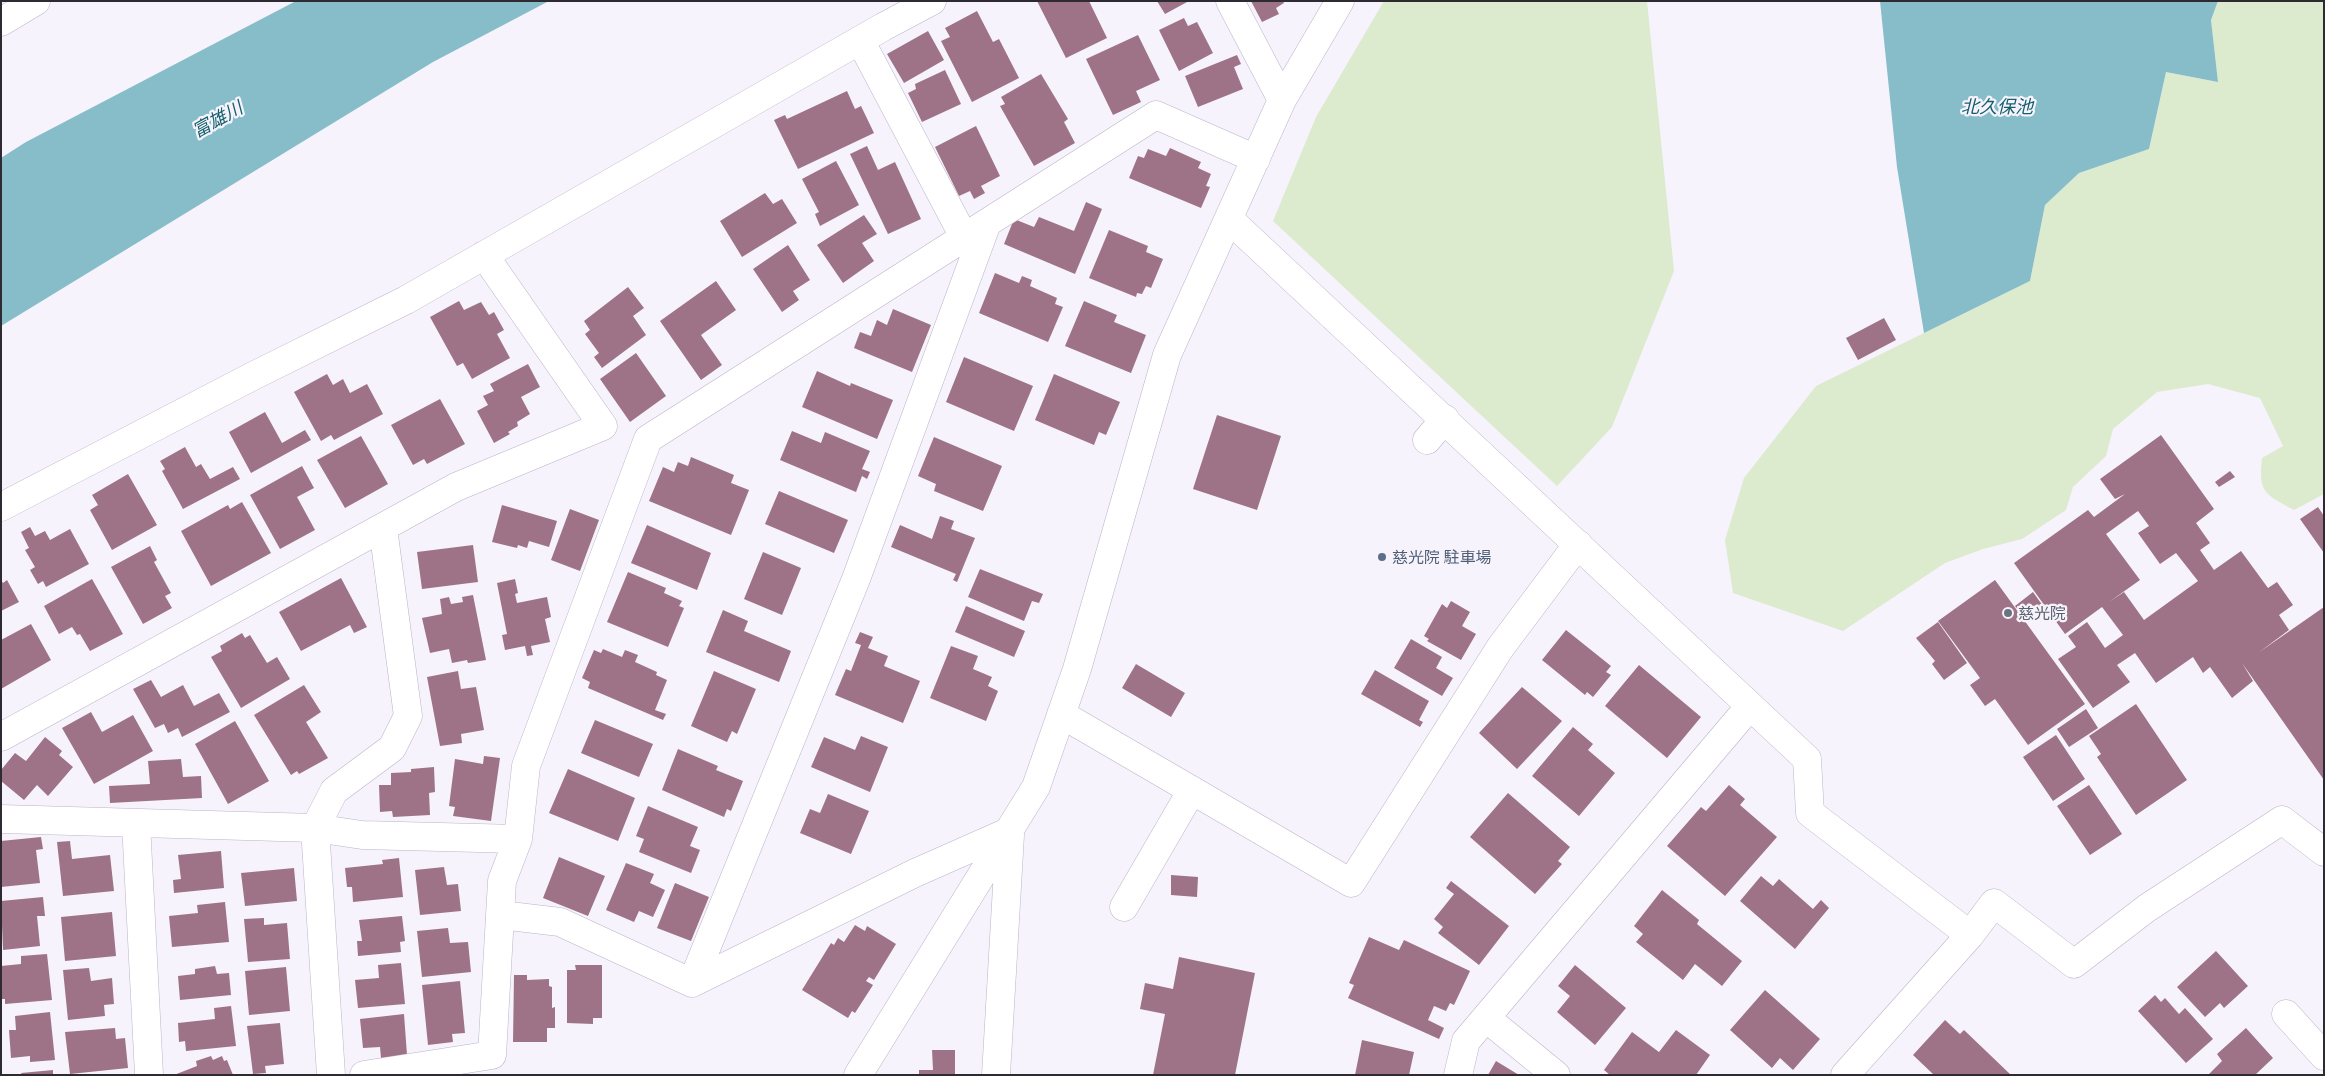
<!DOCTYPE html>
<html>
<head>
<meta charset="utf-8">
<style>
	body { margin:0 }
	#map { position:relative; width:2325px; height:1076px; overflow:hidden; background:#f6f3fc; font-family:Georgia,serif }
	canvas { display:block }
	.frame { position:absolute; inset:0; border:2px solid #2d2a32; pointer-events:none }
</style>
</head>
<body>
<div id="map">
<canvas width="2325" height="1076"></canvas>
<div class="frame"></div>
</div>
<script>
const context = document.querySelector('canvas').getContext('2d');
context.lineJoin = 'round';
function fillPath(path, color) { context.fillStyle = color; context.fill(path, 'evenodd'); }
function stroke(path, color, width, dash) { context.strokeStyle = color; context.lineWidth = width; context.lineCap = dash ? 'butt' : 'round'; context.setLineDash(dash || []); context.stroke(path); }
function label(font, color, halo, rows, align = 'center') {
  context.font = font + ' Georgia,"Noto Sans JP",serif'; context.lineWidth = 4.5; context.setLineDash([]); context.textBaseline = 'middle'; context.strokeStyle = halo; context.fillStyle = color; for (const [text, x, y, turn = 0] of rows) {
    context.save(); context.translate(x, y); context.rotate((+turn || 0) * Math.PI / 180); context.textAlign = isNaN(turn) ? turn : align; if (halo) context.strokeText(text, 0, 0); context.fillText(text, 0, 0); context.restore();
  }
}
fillPath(new Path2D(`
	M1384,1H1647L1674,271L1612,427L1557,486L1273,221L1316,117Z
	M2218,1H2324V494L2294,510C2265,494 2258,493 2262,458L2283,446L2260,398L2208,384L2157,392L2113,429L2106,456L2073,487L2066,510L2022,539L1983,549L1945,563L1843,631L1733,593L1725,540L1744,478L1816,386L2030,281L2045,205L2079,173L2149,149L2166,72L2218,82L2211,20Z`), '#dceace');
fillPath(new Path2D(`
	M296,1H549L433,62L1,326V158L26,142Z
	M1880,1H2218L2211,20L2218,82L2166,72L2149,149L2079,173L2045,205L2030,281L1924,333L1897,167Z`), '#86bdc8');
fillPath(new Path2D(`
	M1037,1H1089L1107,38L1066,58Z
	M1157,1H1189L1165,14Z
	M1251,1H1283L1284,3L1276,8L1279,14L1262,22Z
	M977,11L993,42L999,39L1019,78L972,102L941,41L950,37L945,28Z
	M1184,18L1188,26L1197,22L1213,53L1179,71L1159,30Z
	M928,31L944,60L904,83L887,54Z
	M1138,35L1160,80L1136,91L1141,102L1113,115L1086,59Z
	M1237,55L1241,64L1234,67L1243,89L1198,107L1185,76Z
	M945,70L961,104L922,122L908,93L916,89L915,84Z
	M1041,74L1068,119L1064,122L1075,143L1034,166L1000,106L1005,104L1001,97Z
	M847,91L855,109L861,106L874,133L798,169L774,120L785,115L787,119Z
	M976,126L1000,176L981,186L985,193L974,199L970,191L959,196L935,147Z
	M867,146L878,170L895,162L921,219L888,234L850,154Z
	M1170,148L1201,162L1198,168L1211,174L1206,186L1210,187L1201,208L1129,178L1138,156L1144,158L1148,149L1166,156Z
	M836,161L859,205L820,226L815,214L819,212L802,179Z
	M765,193L773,204L782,199L797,223L742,257L720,221Z
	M1086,202L1102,209L1075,274L1004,244L1014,219L1034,227L1039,217L1074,231Z
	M864,215L877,234L862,243L874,261L843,283L817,245Z
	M1109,230L1148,246L1146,252L1163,259L1151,288L1146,286L1142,294L1137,293L1136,297L1089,278Z
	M788,245L810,280L793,291L799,300L782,312L753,269Z
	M995,273L1019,283L1022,276L1032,280L1030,286L1057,298L1055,304L1063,307L1048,342L979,313Z
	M716,281L736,310L701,335L722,365L701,380L660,321Z
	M628,287L644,308L633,316L646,335L602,368L594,357L599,353L585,334L590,330L584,321Z
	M459,301L464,310L481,302L489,315L494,312L504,330L497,334L510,358L472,379L463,363L457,366L430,317Z
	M1084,301L1117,315L1114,322L1146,335L1131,373L1065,346Z
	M893,309L931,325L912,372L854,348L860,332L871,336L877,320L887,325Z
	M1884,318L1896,340L1858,360L1846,338Z
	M636,353L666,396L630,422L600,379Z
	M964,357L1033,386L1014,431L946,402Z
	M528,364L540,387L521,397L530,414L517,422L518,426L508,432L510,434L494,443L477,411L488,405L483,396L494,391L490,384Z
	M817,371L850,386L851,383L893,400L877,439L802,407Z
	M327,374L333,385L343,379L350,393L367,384L383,414L334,440L331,435L321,441L294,392Z
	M1054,374L1120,402L1106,435L1099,432L1094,445L1035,420Z
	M440,399L465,444L427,464L424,459L413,465L391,425Z
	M265,412L282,443L305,430L311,440L251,473L229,432Z
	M1217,415L1281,436L1257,510L1193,489Z
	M792,431L821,443L825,432L870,451L862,469L870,472L867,479L862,476L856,492L780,460Z
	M2161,435L2214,509L2196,523L2210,543L2200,550L2214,570L2241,551L2268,588L2277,582L2293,605L2279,615L2289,630L2258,653L2324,607V780L2242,663L2253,681L2232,698L2210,667L2203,673L2193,657L2156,683L2135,653L2117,665L2130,682L2093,708L2058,659L2076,647L2068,636L2087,622L2105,648L2123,635L2102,607L2065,634L2014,563L2088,510L2094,517L2125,494L2115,499L2100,479ZM2138,511L2149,526L2138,533L2160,564L2176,553L2198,581L2144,620L2124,592L2109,602L2140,580L2106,534Z
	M361,436L388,484L345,508L317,460Z
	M934,437L1002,466L983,511L934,491L936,484L918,476Z
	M185,447L196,467L201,464L210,479L233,467L240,479L183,509L162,471L165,469L160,461Z
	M691,457L734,475L731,483L749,490L731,535L649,501L663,467L674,472L678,462L688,466Z
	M302,466L314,488L297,497L315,530L280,549L250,495Z
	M2230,471L2235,477L2219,487L2215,482Z
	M128,474L157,525L112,550L90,510L98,505L92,495Z
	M779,491L848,520L834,553L765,524Z
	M242,502L271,553L211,586L181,531L228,505L230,509Z
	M502,505L557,521L549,547L529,541L527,548L518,545L517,548L492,542Z
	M2318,507L2324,516V553L2300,519Z
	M570,509L599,520L580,571L551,560Z
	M940,516L954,521L951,529L975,538L957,582L953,580L956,574L891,547L900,525L932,539Z
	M647,525L711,553L697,590L631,563Z
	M30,527L35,536L45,531L50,540L70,529L89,564L46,587L43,581L38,584L30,570L35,567L25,550L29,548L21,532Z
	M473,545L478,582L422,589L417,552Z
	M150,546L157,560L154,562L171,593L165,596L172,608L143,624L111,567Z
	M763,552L801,568L782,615L744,599Z
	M980,569L1043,594L1039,603L1032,601L1024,621L968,597Z
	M628,572L666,588L664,593L682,601L679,606L684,608L668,647L607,622Z
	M341,578L367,627L354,633L350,625L301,651L279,612Z
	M92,579L123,634L90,651L80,634L77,635L72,627L59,634L44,606Z
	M515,579L518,593L515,594L517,603L547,597L551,617L545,619L550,642L531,646L533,655L527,656L525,646L505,650L502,635L507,634L497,583Z
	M1,580L3,583L7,580L19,602L1,611Z
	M1995,580L2085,704L2028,745L1995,699L1985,706L1970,685L1980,678L1938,621Z
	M2033,592L2043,606L2024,619L2015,606Z
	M473,595L486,660L468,663L467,660L452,663L449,649L430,653L422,618L442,614L440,599L449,597L451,604L463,602L462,597Z
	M1451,601L1470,612L1462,626L1476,634L1461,660L1427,641L1429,639L1424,636L1442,604L1447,608Z
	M966,606L1025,631L1014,657L955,632Z
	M723,610L748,621L744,631L791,651L779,682L706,652Z
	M1938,622L1967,663L1944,680L1932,664L1935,661L1916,638Z
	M31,624L51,660L1,689V640Z
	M1566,630L1611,666L1606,672L1611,675L1593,697L1587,692L1585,695L1542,660Z
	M860,632L873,637L868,648L888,656L884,666L920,681L903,723L835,695L846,669L851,671L861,645L855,643Z
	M242,633L245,638L250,635L267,663L277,657L290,679L241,708L211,657L222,651L220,646Z
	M1411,639L1442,657L1436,668L1453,678L1442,696L1394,668Z
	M951,646L978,656L973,669L992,677L988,686L998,691L986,721L930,698Z
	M603,649L622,657L625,650L638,655L635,662L657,672L656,675L667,680L655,710L666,714L663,720L588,688L590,682L582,678L594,650L601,653Z
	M1136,664L1185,693L1171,717L1122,688Z
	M1639,665L1701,717L1667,758L1605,706Z
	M1375,670L1429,701L1419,720L1423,722L1420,727L1361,694Z
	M458,671L461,689L476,687L484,730L461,734L462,743L440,746L427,677Z
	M714,671L756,689L737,734L732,731L727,742L691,726Z
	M151,680L161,697L183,685L194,706L219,693L230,712L182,737L178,728L168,733L164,724L155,728L133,689Z
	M304,685L321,712L306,722L328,758L299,774L297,771L291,775L254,715Z
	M1522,687L1562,721L1517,769L1479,733Z
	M2136,704L2187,780L2136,815L2097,757L2101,754L2089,736Z
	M2086,709L2098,728L2069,747L2057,729Z
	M91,712L102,732L133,715L153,751L94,784L62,728Z
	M595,720L653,744L639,777L581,753Z
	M235,721L269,781L228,804L195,744Z
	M1573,727L1593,744L1588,750L1615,773L1579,816L1532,776Z
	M2056,735L2085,779L2053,801L2023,757Z
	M861,736L888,747L870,792L811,767L824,737L855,750Z
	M45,737L62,751L59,755L73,767L48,796L37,785L24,800L1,781V770L15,753L26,761Z
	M678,749L718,766L716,770L743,781L731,811L727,809L724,817L662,790Z
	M484,756L500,758L491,821L453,816L455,807L449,806L455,759L483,764Z
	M181,759L183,777L201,776L202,798L110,803L109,786L150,784L148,761Z
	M434,767L435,792L429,793L430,815L393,817L392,811L380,812L379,785H391V773L411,772V769Z
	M568,769L635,798L618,841L549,813Z
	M1729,785L1745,799L1740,805L1777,837L1725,896L1667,846L1701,807L1706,811Z
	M2089,785L2122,834L2090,855L2057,806Z
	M1508,793L1570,847L1558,861L1562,864L1535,894L1470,837Z
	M828,794L869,811L851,854L800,833L810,809L820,813Z
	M648,806L698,827L690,846L700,850L691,873L639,852L644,839L636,836Z
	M41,837L43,849L36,850L40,883L1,887V841Z
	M70,841L72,859L110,855L114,891L63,896L57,842Z
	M221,851L224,888L174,893L173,880L181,879L178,855Z
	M559,857L605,876L588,916L543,898Z
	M399,858L403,897L353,902L352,887H347L345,868L383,864L382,860Z
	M626,863L654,874L650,883L665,890L653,917L639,911L634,922L606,910Z
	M444,867L447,885L458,884L461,911L420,915L415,870Z
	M294,868L297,901L245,906L241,873Z
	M1171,875L1198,877L1197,897L1171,895Z
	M1761,876L1773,886L1779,879L1813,909L1821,900L1829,908L1795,949L1740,901Z
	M1451,881L1509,926L1479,965L1438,933L1443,927L1434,919L1454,894L1446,888Z
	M675,883L709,897L691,941L657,928Z
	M1662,890L1699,920L1697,924L1742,961L1722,986L1695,964L1683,980L1636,942L1643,934L1634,926Z
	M43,897L45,916H37L40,946L3,950L1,901Z
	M225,902L229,942L172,947L169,916L198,913L197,905Z
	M112,912L116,956L65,961L61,917Z
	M402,916L405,941L400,942L401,952L358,956L357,941H362L359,920Z
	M264,918V925L287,923L290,959L248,962L244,919Z
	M855,925L865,931L867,926L896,944L874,980L869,977L866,981L873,985L855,1013L852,1011L848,1018L802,990L831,943L834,945L838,938L844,942Z
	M448,928L450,943L468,942L471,972L422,977L417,931Z
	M1369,937L1399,950L1404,940L1470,971L1454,1005L1450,1003L1446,1011L1434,1006L1428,1020L1444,1028L1439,1039L1348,998L1354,985L1349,983Z
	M2216,951L2248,986L2224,1008L2220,1003L2205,1017L2177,987Z
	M47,954L52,1000L5,1004V999H1V966L21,964V956Z
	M1179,957L1255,973L1235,1075H1153L1165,1014L1140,1009L1145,983L1173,989Z
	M401,963L405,1004L358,1008L355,980L379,978L378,965Z
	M575,965H602V1018H593V1024L567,1023V970H576Z
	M1575,965L1626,1008L1595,1045L1557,1012L1570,996L1558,986Z
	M215,966L217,974L229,973L231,995L180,1000L178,976L195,974V969Z
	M286,967L290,1011L249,1015L245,971Z
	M89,968L91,981L112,978L114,1004L104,1005L105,1016L68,1020L63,970Z
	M514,975H527V980L549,979V986L552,987V1008L555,1007V1028H547V1042H513Z
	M460,981L465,1033L452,1034L453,1042L428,1045L422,985Z
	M1765,990L1820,1039L1793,1070L1780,1058L1772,1068L1730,1030Z
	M2155,995L2161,1002L2165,998L2179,1014L2185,1008L2213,1039L2186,1063L2138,1011Z
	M231,1006L236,1046L186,1051L185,1041L179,1042L178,1023L215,1019L214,1008Z
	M50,1012L55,1060L30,1062V1056L11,1058L9,1030H16L15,1016Z
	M404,1014L407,1055L381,1058L380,1047L363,1048L360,1019Z
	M1945,1020L1960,1034L1964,1030L2011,1075H1934L1913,1055Z
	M280,1023L284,1064L265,1066L266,1073L253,1074L247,1026Z
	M115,1028L116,1039L125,1038L128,1068L70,1074L65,1032Z
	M2246,1028L2273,1058L2255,1075H2208L2222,1061L2217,1054Z
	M1676,1030L1710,1055L1696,1075H1610L1604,1070L1632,1032L1659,1052Z
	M1362,1040L1414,1052L1409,1075H1355Z
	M932,1050H955V1075H919V1070H933Z
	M211,1056L213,1060L222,1056L224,1061L227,1060L233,1075H174L197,1066L196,1061Z
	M1496,1061L1519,1075H1488Z
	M53,1070V1075H22L21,1073Z`), '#9e7387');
const minor = new Path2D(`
	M1230,1L1282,100
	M1,22L36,1
	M860,40L964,237
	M1229,219L1807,759L1810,813L1970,935L1845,1075
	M1427,440L1445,419
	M1,507L253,376L406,300L883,27L932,1
	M1061,714L1351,883L1500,648L1578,544
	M1,737L456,487L603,426L484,255
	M1,819L315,828L362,835L518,839
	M136,823L149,1075
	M1124,907L1192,790
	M501,915L560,922L692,983
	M1970,935L1994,903L2074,964L2147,908L2282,820L2324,852
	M692,983L856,579L987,223
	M692,983L915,873L1010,831
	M2286,1014L2324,1056
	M1486,1018L1556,1075
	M331,1075L315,828L334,791L392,748L408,716L383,528
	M364,1075L492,1055L502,881L518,839L526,766L648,439L1156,115L1256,159
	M858,1075L1036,787L1077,669L1167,355L1282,100L1340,1
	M996,1075L1010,835
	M1458,1075L1466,1041L1750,706`);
stroke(minor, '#bbb4c9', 29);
stroke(minor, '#fff', 28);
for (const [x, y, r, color] of [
	[1382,557,5,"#5c6f8a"],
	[2008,613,5,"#6b7280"]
]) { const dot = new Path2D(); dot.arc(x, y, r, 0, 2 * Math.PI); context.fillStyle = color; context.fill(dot); stroke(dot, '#f6f3fc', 2); }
label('16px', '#4e5e75', '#f6f3fc', [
	["慈光院 駐車場",1392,557]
], 'left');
label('16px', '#5b616d', '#f6f3fc', [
	["慈光院",2018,613]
], 'left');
label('italic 18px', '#145f6b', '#f6f3fc', [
	["北久保池",1997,106],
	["富雄川",217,119,-29]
]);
</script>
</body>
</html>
